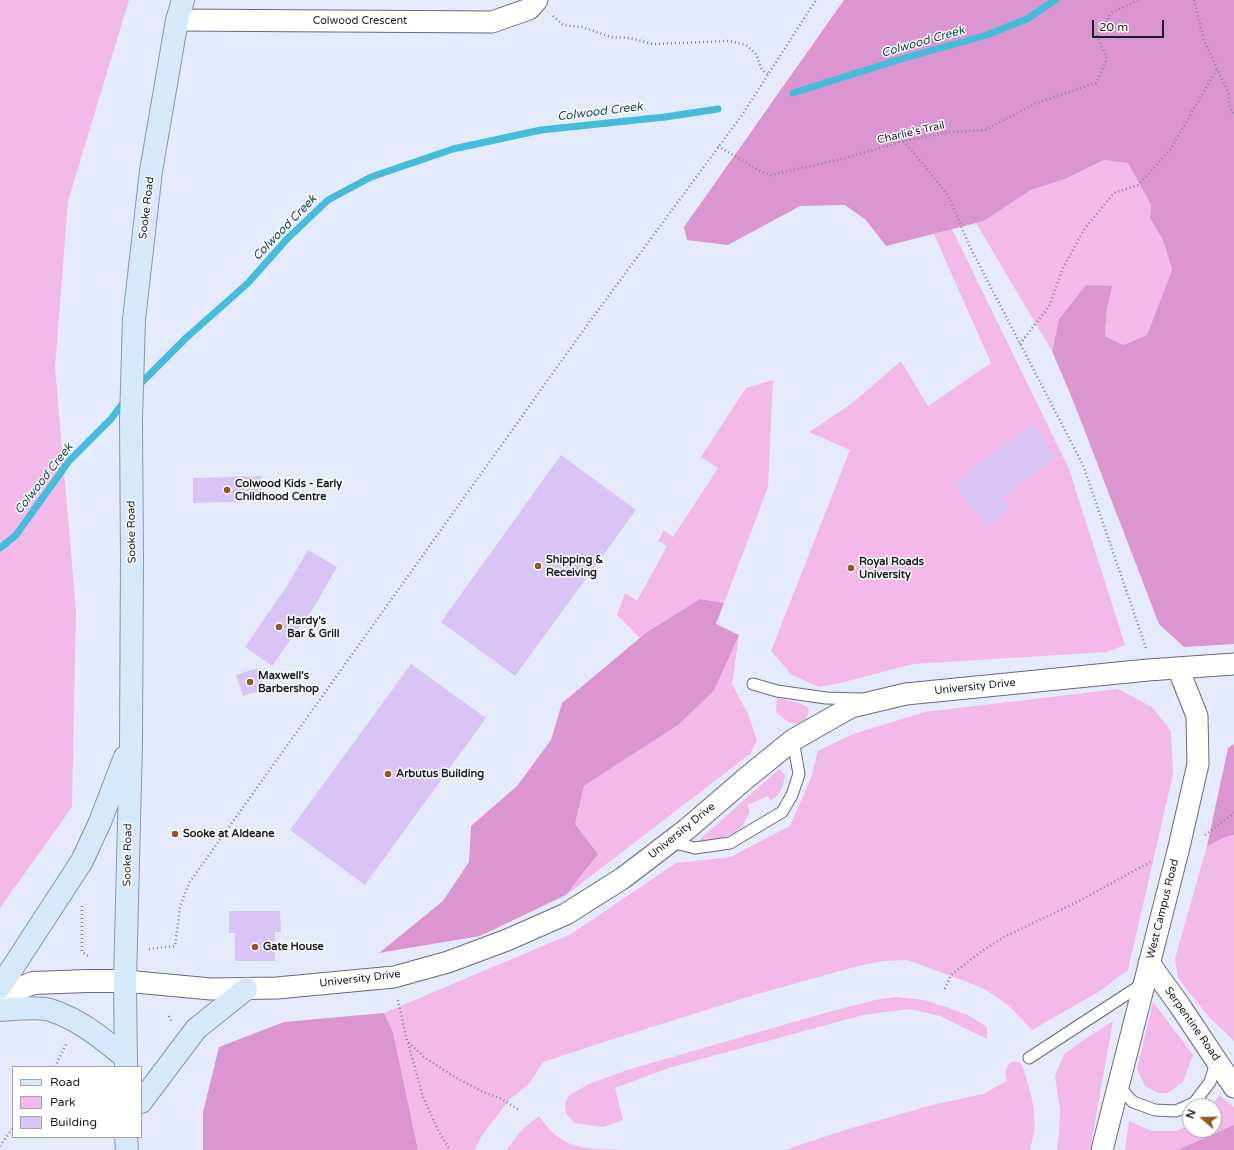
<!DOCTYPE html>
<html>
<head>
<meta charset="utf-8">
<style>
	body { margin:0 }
	#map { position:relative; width:1234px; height:1150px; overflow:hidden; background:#e6eafd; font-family:"Varela Round",sans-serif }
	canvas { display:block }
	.legend { position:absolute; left:12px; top:1066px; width:130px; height:72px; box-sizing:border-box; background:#fff; border:1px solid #a4a5a8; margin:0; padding:5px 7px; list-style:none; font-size:12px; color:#1c1e26 }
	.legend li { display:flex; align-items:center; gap:8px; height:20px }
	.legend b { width:20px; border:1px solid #a4a5a8 }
	.north { position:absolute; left:1182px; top:1098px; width:40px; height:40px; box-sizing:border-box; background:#fff; border:1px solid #a4a5a8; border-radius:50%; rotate:290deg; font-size:11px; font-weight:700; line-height:16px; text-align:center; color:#1c1e26 }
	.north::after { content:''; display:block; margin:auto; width:14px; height:18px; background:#965620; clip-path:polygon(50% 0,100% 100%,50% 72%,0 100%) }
	.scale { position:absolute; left:1092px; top:20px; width:72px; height:18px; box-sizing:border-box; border:2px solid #1c1e26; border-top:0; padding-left:5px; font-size:12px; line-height:14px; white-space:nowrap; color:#1c1e26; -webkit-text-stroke:3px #fff; paint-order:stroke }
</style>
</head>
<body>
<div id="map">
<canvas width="1234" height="1150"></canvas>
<ul class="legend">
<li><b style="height:5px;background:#d5e9fb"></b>Road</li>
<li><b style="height:11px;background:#f3b9eb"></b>Park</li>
<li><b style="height:11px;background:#d8c5f5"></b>Building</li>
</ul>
<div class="north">N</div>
<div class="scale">20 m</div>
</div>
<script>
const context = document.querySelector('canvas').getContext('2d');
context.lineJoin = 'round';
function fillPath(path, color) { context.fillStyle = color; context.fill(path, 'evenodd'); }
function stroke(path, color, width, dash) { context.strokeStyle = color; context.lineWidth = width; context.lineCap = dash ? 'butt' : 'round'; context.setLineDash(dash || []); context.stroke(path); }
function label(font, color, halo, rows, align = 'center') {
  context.font = font + ' "Varela Round",sans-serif'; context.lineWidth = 3; context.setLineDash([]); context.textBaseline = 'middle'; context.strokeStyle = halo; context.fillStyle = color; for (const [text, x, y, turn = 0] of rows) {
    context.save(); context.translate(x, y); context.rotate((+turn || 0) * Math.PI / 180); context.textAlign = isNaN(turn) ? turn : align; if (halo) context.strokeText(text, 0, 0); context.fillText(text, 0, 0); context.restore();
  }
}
fillPath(new Path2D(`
	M0,0H129L68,201L55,367L76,611L72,807L0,908Z
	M1104,160L1128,163L1151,205L1150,218L1163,240L1172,271L1147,335L1123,345L1105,336L1107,309L1111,286L1059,319L1052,351L976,223L984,221L1031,190L1065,179Z
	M952,229L1069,469L1125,645L1107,652L913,664L840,683L819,687L792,675L771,651L850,450L809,432L851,404L901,361L928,406L991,363L934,234Z
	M773,380L768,487L724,603L700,599L647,632L640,638L617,615L625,593L637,601L667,546L658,541L664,530L673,537L718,468L701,457L746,388Z
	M739,635L732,684L748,714L757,740L750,754L566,895L598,854L575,824L584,786L678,725L714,691Z
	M1118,689L1152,707L1171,731L1173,774L1128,970L1100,991L1032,1030L1008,1005L986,990L965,981L907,960L884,961L858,966L754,995L604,1042L543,1062L529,1084L510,1099L493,1121L481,1137L475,1150H418L393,1032L384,1013L571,934L676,863L730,857L790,826L811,778L818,751L853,734L925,712Z
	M777,698L799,703L809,708L807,718L799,724L788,722L776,712Z
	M779,769L785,775C783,788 781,794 770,801L768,796L747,805L750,811L743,825L736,832L716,841L697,842Z
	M1234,835V1041L1208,1016L1178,978L1175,959L1207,846L1226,837Z
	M896,997L924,1000L946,1007L968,1015L987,1027V1039L940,1016L909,1009L863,1015L672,1067L615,1088L623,1120L603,1127L575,1123L566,1114L565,1104L569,1095L589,1084L627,1070L825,1013L875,1000Z
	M1153,1002L1193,1055L1183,1082L1168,1093H1158L1145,1086L1137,1069Z
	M1113,1021L1090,1150H1057L1059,1133L1060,1109L1055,1076L1064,1054L1088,1037Z
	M1011,1062H1018L1022,1065C1029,1086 1037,1110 1034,1132C1033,1138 1031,1144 1030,1150H785L842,1131L932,1105L983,1094L1007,1081C1005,1073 1005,1068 1011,1062Z
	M1219,1095L1234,1107V1125L1177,1150H1125L1129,1121L1152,1131H1176L1190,1124V1130H1214V1106H1212Z
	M539,1116C555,1140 571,1148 600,1149C607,1149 615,1149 622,1150H506L522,1130Z`), '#f3b9eb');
fillPath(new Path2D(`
	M844,0H1234V644L1184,647L1159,624L1074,403L1052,351L1059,319L1086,285L1112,286L1107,309L1105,336L1123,345L1147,335L1172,270L1163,240L1150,218L1151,205L1128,163L1104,160L1065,179L1031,190L984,221L886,246L866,220L845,205L800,206L728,245L687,240L684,227Z
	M700,599L724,603L716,624L739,635L714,691L678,725L584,786L575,824L598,854L566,895L480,936L379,953L443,901L469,862L471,826L517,786L551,740L562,703L647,632Z
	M1234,744V835L1226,837L1207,846L1228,748Z
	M384,1013L393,1032L418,1150H203V1112L219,1047L284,1022Z
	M1234,1125V1150H1177Z`), '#db96d2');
stroke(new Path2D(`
	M793,93L901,59L987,35L1027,19L1055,0
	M137,387L186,338L248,283L287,239L328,200L371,177L453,149L541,130L665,117L718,109
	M0,548L16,535L69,461L111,419L126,399`), '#43bdda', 7);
fillPath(new Path2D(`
	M1034,424L1056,459L1003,496L1011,507L987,527L954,483Z
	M561,455L636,510L515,676L441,622Z
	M261,476L262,501L193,503V478Z
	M308,550L337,567L314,607L272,666L245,647L285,589Z
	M411,664L486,718L365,885L290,830Z
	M257,668L265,689L243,696L236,675Z
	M229,911H280L281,932H275V961H235V933H229Z`), '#d8c5f5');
const lane = new Path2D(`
	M753,684L777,691L826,698L860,699
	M671,842L695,848L730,843L782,812L792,795L799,774L793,740
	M1029,1058L1144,983
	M1118,1086L1133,1102L1155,1110L1176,1111L1194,1103L1210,1082L1217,1060`);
const street = new Path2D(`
	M177,20L492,22L529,9L537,0
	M1149,963L1180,1006L1234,1087
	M125,981L211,989L277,988L394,977L448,962L507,940L566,914L623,878L687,829L745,779L793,740L851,707L906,694L1148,670L1234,664
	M1102,1150L1179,847L1198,764L1197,716L1178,668`);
const secondary = new Path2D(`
	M0,1000L6,994L33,983L88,981H125`);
const primary = new Path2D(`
	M0,987L82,861L100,822L125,757
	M0,1010C11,1009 39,1007 50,1010C79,1019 103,1039 126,1058
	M126,1067L125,981L131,743L132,558L131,420L134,319L151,171L177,20L183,0
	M141,1102L196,1029L246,989
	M126,1137L127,1150`);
stroke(lane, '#656a7e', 13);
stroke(street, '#656a7e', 23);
stroke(secondary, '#656a7e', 24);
stroke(primary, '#8299ae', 24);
stroke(new Path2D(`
	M1194,0L1204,40L1228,92L1230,108L1234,115
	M553,16L563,25L582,27L611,37L630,38L653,44L730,41L746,45L756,54L762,70L768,74
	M904,141L948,195L969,245L1083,465L1146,648
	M718,146L760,171L771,175L846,158L904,141L948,132L985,130L1034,104L1096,83L1107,59L1097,36L1111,13L1139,0
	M1020,344L1049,306L1063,268L1085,228L1114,193L1138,185L1170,150L1217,69
	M1205,835L1234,813
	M82,906V952L88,956
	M149,949L175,946L180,907L189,883L585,328L742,115L816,0
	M945,989L951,975L982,951L1004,937L1079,901L1152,861
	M398,1000L407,1041L424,1057L453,1076L483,1092L502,1099L519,1110
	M169,1016L172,1023
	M408,1043L423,1097L439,1132L450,1150
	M55,1067L67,1042
	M0,1146L13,1128`), '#848795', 2.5, [1, 3]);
stroke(lane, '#fff', 11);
stroke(street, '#fff', 21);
stroke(secondary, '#fff', 22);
stroke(primary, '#d5e9fb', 22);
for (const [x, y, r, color] of [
	[227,490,4,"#965620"],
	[538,566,4,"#965620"],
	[851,568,4,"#965620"],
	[279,627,4,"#965620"],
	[250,682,4,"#965620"],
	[388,774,4,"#965620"],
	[175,834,4,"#965620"],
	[255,947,4,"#965620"]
]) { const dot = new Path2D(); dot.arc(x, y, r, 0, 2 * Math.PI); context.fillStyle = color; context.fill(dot); stroke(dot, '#fff', 1.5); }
label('11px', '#1c1e26', '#fff', [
	["Colwood Crescent",360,21],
	["Charlie's Trail",911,133,-13],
	["Sooke Road",147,208,-83],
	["Sooke Road",132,532,-91],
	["University Drive",975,687,-6],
	["University Drive",682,831,-39],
	["Sooke Road",128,855,-89],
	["West Campus Road",1163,909,-76],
	["University Drive",360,979,-7],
	["Serpentine Road",1192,1024,55]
]);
label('bold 11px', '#1c1e26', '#fff', [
	["Colwood Kids - Early",235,484],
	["Childhood Centre",235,497],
	["Shipping &",546,560],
	["Receiving",546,573],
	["Royal Roads",859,562],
	["University",859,575],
	["Hardy's",287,621],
	["Bar & Grill",287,634],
	["Maxwell's",258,676],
	["Barbershop",258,689],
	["Arbutus Building",396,774],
	["Sooke at Aldeane",183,834],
	["Gate House",263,947]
], 'left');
label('italic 12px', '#114652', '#fff', [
	["Colwood Creek",923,42,-16],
	["Colwood Creek",600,112,-7],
	["Colwood Creek",285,228,-46],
	["Colwood Creek",44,479,-52]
]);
</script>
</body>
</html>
